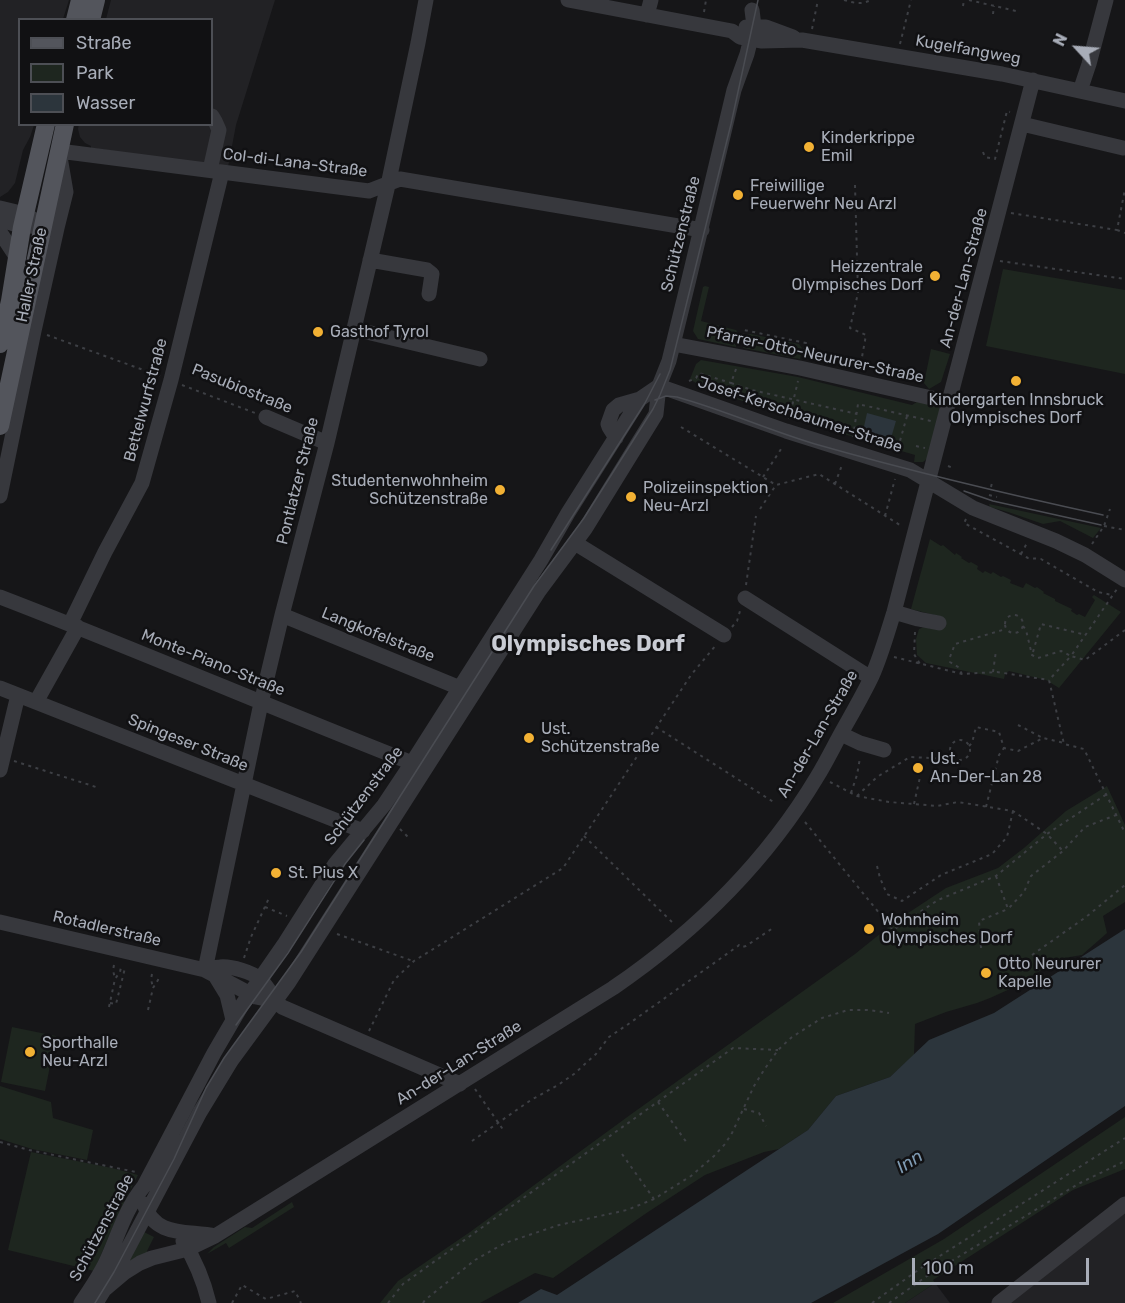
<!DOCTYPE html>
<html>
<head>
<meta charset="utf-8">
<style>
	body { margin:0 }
	#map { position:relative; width:1125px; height:1303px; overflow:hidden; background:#161618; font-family:Rubik,sans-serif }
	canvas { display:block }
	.legend { position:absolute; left:18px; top:18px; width:195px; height:108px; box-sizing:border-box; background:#111113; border:2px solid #4d4f55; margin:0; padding:8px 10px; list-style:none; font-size:18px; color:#a8adb8 }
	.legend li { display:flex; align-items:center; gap:12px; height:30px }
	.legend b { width:30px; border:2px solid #4d4f55 }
	.north { position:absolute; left:1047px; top:18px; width:60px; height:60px; -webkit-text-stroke:4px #111113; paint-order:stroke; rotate:296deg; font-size:16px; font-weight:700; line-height:24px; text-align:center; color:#a8adb8 }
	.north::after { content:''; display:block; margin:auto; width:21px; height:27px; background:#a8adb8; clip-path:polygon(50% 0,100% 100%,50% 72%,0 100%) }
	.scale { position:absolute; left:912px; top:1258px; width:177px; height:27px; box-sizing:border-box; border:3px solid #a8adb8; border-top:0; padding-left:8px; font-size:18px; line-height:21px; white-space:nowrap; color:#a8adb8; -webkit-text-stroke:4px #111113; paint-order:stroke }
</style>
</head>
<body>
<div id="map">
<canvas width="1125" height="1303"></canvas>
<ul class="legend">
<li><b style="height:8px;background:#53555c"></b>Straße</li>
<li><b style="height:16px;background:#1e261f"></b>Park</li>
<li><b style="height:16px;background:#2c353c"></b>Wasser</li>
</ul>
<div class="north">N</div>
<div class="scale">100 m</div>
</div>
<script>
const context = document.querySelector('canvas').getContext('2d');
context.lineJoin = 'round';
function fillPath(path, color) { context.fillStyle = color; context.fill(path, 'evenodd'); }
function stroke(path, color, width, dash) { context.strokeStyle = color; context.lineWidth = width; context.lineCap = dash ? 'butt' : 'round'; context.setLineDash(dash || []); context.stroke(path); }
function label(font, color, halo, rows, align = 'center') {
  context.font = font + ' Rubik,sans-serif'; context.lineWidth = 5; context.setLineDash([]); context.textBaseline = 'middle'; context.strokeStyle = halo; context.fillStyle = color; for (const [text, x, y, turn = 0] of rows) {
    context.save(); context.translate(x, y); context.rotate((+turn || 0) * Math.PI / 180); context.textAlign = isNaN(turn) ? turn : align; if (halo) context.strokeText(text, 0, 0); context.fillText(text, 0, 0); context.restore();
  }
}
fillPath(new Path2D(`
	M0,0H69L63,19L20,20V124L34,125L30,137L23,150L15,183L8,192L0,197Z
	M111,0H275L236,125L228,167L91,148V146L85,143L80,137L78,129L79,124H212V20L106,19Z
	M1125,1204V1303H999Z
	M935,1283L950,1303H905Z`), '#222225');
fillPath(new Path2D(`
	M1003,269L1125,290V374L986,346Z
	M705,286L709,287L701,321L736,330L739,334L736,347L698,339L693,331L703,287Z
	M747,334H751L799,344L802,348L800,359L743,348Z
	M931,349L950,354L941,382L929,389L924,383Z
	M701,360L798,377L912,405L917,402L937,404L940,409L927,459L923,462H914L915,455L796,420L700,386L690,379L696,364Z
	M989,504L1101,528L1093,538L1060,521L1043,524L1008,512L990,507Z
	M930,539L941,546L943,545L955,555L956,553L962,557L961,558L969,563L971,562L978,566L977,569L983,573L985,571L991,574L993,572L1001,577L1003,576L1011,580L1010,583L1023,588L1026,583L1035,588L1037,587L1044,592L1043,593L1055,599V601L1072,609L1071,611L1077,615L1079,614L1085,617L1095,600L1092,597L1094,595L1121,612L1059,688L1046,680L1009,671L1005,674L1004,679L926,663L917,655L916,639L919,629L924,627L939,630L942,617L911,609Z
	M1107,786L1125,825V902L1103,916L1107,933L1082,955L1070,957L1043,969L1012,988L990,998L977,1003L946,1012L915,1024L914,1055L890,1077L836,1096L808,1130L779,1149L764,1152L705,1175L648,1212L553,1278L535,1273L480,1303H380L398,1281L470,1232L630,1115L855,954L896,921L946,888L998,868L1024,848L1066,811Z
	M12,1027L56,1036L45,1091L1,1082Z
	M0,1086L51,1102L53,1118L93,1130L87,1160L32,1149L0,1139Z
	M1125,1117V1169L1073,1190L933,1280L935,1283L905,1303H833L944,1239Z
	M31,1152L112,1168L138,1175L119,1213L94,1271L8,1250Z
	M292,1202L294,1207L229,1248L226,1243L207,1254L214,1247L245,1227L252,1228Z
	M142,1231L154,1237L147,1251L148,1254L125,1266Z`), '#1e261f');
fillPath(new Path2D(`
	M867,413L896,421L891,438L863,431Z
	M1125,929V1106L938,1234L811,1303H518L541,1289L557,1295L808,1130L836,1096L890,1077L929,1040L994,1013Z`), '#2c353c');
stroke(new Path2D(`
	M844,0C854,3 861,5 871,0
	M969,0L1016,11
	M963,6L964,0
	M704,12L706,0
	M993,14L994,6
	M812,29L818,0
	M900,44L911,0
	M983,152L985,157L995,159L1007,111L1010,112
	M855,185L858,293L850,328L866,335L860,368
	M1011,213L1117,230L1125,189
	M1117,230L1125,233
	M1000,261L1125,279
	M47,335L160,376
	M742,344L744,330L806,343L803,355
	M736,369L731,383L752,390L857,414
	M689,381L696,378L699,373L731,383L728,396
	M182,385L255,413
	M789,419L798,381
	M681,427L776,485
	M853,435L898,448
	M853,437L858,404L931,421
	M916,446L925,448
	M898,448L907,416
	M948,466L953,468
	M763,477L783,446
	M835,484L842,465
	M991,487L992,483
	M989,495L997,497
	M760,509L776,485L819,474L903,527
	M885,516L895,479
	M966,519L964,523L1028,558L1041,559L1098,592L1112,595
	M1104,526L1125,530
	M1092,544L1104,526L1110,509
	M1021,554L1027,543
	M746,585L756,516
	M1005 624a9 9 0 1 1 18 0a9 9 0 1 1-18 0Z
	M1023,626L1026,630L1032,655L1038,658L1061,651L1071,656L1117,589
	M732,627L737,621L740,611
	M1125,630L1085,660L1071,656L1049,680L1064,744L1084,749L1125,833
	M915,632L914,654L920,664
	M1033,652L1041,624L1086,635
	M894,657L962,674L997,672L1049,680
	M993,672L996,651
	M962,674L958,667L950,662V657L955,644L1006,629
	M1018,725L1043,738
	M656,727L775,803
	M950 750a10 10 0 1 1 20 0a10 10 0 1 1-20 0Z
	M969,746L972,743L976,727L999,732L1004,748L1018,751L1043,738L1064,743
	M14,761L96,787
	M830,782L857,796L889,802L937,806L958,802L1013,811L1047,834L1063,851
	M851,793L857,775L860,758
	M857,796L877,777L910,757L949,759L954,757
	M914,804L920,777
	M986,807L999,755L1004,748
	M805,822L893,930L938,900L996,876L1047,834L1107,794
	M400,829L408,837
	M584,836L674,924
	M877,866L880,878L887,894L902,901L941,875L992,854L1007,837L1013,811
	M996,876L1008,909L1024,892L1031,876L1063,851L1085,827L1116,815
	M265,907L287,916
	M337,934L413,961
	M981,948L979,921L1008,909
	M1032,955L1086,917L1125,885
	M244,958L251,937L269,898
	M114,965L113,970L115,979
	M152,974L151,979L153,988
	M110,1003L116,1004L125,968
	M109,1007L115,979L120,972L121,967
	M148,1010L153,988L158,980L159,975
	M369,1031L394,980L414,961L563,868L691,675L716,645
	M475,1089L504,1131
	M658,1102L687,1143
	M744,1109L759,1113L766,1126
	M472,1141L531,1100L558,1085L574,1074L596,1054L609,1037L627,1025L738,946L739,945L742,947L746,946L773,928
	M0,1142L29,1150L136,1172
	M622,1154L654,1199
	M232,1303L242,1285L266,1299L295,1291L301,1303
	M388,1303L403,1284L733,1048L778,1050
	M423,1303L425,1300L475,1260L505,1243L559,1225L627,1210L654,1199L691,1176L714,1156L725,1144L732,1133L754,1086L764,1070L778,1050L792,1037L822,1018L848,1010H869L889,1013
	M872,1303L921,1268L1125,1138
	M889,1303L927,1276L1078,1184L1125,1161`), '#3d3f44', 2, [3, 4.5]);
stroke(new Path2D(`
	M568,0L732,31L740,37L762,41L802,40L1002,74L1125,101
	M647,15L651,0
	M746,27H766L793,37
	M1080,91L1089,64L1106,0
	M1022,124L1123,148
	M210,170L219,130L215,121L212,116
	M0,208L25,214L33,219
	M0,219L22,227L33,226
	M0,232L17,258
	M370,260L427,270L432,274L429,294
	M354,329L480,359
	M673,344L800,368L949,402
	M659,386L786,431L910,470L973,508L1056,541L1085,555L1125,580
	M266,417L327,443
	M616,438L609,427L608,424L613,410L619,405L640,399
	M0,496L34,331L57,228L66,192L59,151L369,191L400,179L702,230
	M575,543L724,635
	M0,597C138,650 274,709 412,763
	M745,598L871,678
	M894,612L918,619L939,623
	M282,615L460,688
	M70,624L105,552L142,483L171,380L222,172
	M0,688L363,831
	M36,702L78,627
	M841,734L860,743L884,750
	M0,770L18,695
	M0,922L205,970L256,997L275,1001
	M205,970L261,703L282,615L327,443L388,185L418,43L426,0
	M205,970C210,969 215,967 220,967C231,966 253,972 261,980C269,988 273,999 282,1007L460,1084
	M216,977L227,995L233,1020
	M144,1204C155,1238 188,1230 215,1236
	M183,1241C195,1260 204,1282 209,1303
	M105,1289L124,1273L140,1263L152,1258L188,1249L215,1236L613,988C695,932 766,862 817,777C825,764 832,750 839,737C850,717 862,697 872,676C881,656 887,634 894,612L1033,80
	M81,1303C90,1290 99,1277 106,1262C118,1236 125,1209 144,1186L214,1053L242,1005L285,943L335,864L384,805L412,763L541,560L568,513L640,399L659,386
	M96,1303L118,1267L200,1112L231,1061L289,982L539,591L585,529L656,414L659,386L669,361L689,279L734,90L747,54L754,26L752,10
	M999,1303L1125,1204`), '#37383d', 15);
stroke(new Path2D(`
	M75,20L80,0
	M91,20L96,0
	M0,344L10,301L22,227L46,124
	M0,426L65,124`), '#53555c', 18);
stroke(new Path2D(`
	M655,400L666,396L677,397C724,410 768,430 815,444C910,471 1006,494 1103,515
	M964,491L993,501L1101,525
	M551,550L645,403L660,374
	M236,1025L288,953L345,864L364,840
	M95,1303L114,1272L174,1159L206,1088L224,1058L301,952L534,586L584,518L653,409L660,395L670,370L731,124L758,0`), '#4a4c52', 1.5);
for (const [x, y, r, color] of [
	[809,147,6,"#f2b134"],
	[738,195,6,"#f2b134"],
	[935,276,6,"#f2b134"],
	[318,332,6,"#f2b134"],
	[1016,381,6,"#f2b134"],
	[500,490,6,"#f2b134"],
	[631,497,6,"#f2b134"],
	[529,738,6,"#f2b134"],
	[918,768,6,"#f2b134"],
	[276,873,6,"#f2b134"],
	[869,929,6,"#f2b134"],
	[986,973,6,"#f2b134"],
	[30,1052,6,"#f2b134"]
]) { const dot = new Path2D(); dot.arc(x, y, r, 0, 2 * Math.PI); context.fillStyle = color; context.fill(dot); stroke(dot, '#111113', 2); }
label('16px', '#a8adb8', '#111113', [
	["Kugelfangweg",968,50,10],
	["Col-di-Lana-Straße",295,163,7],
	["Schützenstraße",681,234,-76],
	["Haller Straße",32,275,-78],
	["An-der-Lan-Straße",964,278,-75],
	["Pfarrer-Otto-Neururer-Straße",815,355,12],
	["Pasubiostraße",242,389,22],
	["Bettelwurfstraße",146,400,-75],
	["Josef-Kerschbaumer-Straße",800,415,18],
	["Pontlatzer Straße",298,481,-76],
	["Langkofelstraße",378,635,22],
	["Monte-Piano-Straße",213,663,22],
	["An-der-Lan-Straße",818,734,-60],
	["Spingeser Straße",188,743,22],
	["Schützenstraße",364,796,-53],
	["Rotadlerstraße",107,929,13],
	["An-der-Lan-Straße",459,1063,-32],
	["Schützenstraße",102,1228,-62]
]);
label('16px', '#a8adb8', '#111113', [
	["Kinderkrippe",821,138],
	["Emil",821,156],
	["Freiwillige",750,186],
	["Feuerwehr Neu Arzl",750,204],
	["Heizzentrale",923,267,"right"],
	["Olympisches Dorf",923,285,"right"],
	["Gasthof Tyrol",330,332],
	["Kindergarten Innsbruck",1016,400,"center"],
	["Olympisches Dorf",1016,418,"center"],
	["Studentenwohnheim",488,481,"right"],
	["Schützenstraße",488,499,"right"],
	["Polizeiinspektion",643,488],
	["Neu-Arzl",643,506],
	["Ust.",541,729],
	["Schützenstraße",541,747],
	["Ust.",930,759],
	["An-Der-Lan 28",930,777],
	["St. Pius X",288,873],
	["Wohnheim",881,920],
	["Olympisches Dorf",881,938],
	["Otto Neururer",998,964],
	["Kapelle",998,982],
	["Sporthalle",42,1043],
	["Neu-Arzl",42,1061]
], 'left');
label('italic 18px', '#7f9bb3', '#111113', [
	["Inn",910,1162,-33]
]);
label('bold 22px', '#c9ccd4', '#111113', [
	["Olympisches Dorf",588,645]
]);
</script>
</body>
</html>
